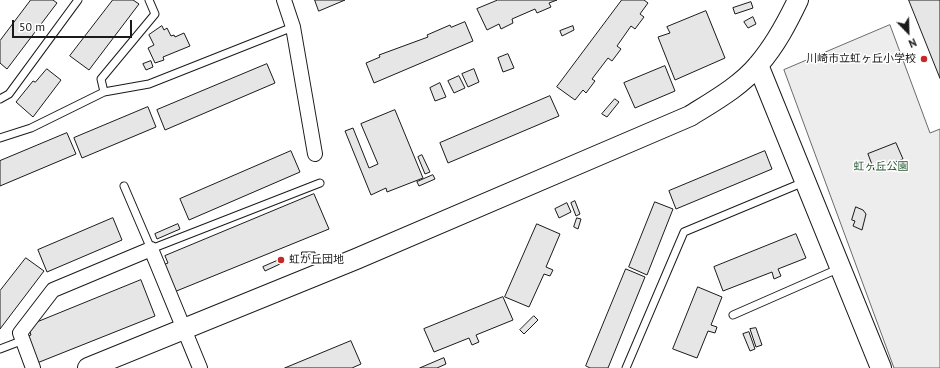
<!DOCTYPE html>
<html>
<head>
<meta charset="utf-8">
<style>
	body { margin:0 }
	#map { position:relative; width:940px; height:368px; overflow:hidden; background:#fff; font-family:"PT Sans",sans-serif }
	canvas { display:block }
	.north { position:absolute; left:888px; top:12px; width:40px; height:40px; -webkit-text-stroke:3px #fff; paint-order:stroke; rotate:157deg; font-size:11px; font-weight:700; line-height:16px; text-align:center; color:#1a1a1a }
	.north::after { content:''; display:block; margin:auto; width:14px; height:18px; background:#1a1a1a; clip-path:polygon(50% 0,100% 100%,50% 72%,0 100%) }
	.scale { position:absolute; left:12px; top:20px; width:120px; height:18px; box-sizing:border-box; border:2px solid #1a1a1a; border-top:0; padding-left:5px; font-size:12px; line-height:14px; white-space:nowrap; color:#1a1a1a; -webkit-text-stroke:3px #fff; paint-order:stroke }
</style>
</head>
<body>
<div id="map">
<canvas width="940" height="368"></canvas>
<div class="north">N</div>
<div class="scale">50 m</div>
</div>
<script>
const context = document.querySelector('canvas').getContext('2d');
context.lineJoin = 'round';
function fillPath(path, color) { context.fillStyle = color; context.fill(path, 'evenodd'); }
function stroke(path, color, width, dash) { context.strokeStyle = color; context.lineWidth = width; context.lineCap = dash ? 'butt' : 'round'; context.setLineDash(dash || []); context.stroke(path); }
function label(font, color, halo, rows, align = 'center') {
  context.font = font + ' "PT Sans","Noto Sans JP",sans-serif'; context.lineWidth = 3; context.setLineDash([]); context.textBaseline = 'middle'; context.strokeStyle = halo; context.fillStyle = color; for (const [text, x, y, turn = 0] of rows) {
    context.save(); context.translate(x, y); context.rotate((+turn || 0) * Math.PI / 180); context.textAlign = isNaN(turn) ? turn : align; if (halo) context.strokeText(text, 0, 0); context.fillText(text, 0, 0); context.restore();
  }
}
const built = new Path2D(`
	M890,25L930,133L940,129V368H894L784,70Z`);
fillPath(built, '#ededed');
stroke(built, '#6a6a6a', 1);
const building = new Path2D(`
	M31,0H53L57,3L7,69L0,63V41Z
	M113,0H133L139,4L89,70L70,56Z
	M315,0H345L319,11Z
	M498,0H557L549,3L551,7L537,13L535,9L512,19L513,23L501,29L499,24L487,30L477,9Z
	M622,0H644L648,3L640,14L644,17L635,29L631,26L617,46L621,49L612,61L608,58L592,79L595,81L586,93L583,90L575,100L557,87Z
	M909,0H940V78Z
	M751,2L753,8L735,14L733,8Z
	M706,11L725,58L675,80L658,37L670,33L667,27Z
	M753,17L756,24L748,28L744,22Z
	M465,22L473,41L374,83L366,63L380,57L379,55L428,37L427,35L450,25L451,27Z
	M162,26L164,30L167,28L171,36L174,35L175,37L184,33L190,46L163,57L164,60L155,63L148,48L154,45L149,35Z
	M573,26L574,30L562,36L560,31Z
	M508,54L514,68L503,72L498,58Z
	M151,61L153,67L146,70L143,64Z
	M267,64L275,83L165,130L157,110Z
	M665,66L675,91L635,108L624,83Z
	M47,69L61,80L33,117L16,102L33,81L35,82Z
	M474,69L479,82L468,87L462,74Z
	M459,76L465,88L454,93L448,81Z
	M440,83L446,97L435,101L430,88Z
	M550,96L559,116L448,163L440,143Z
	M615,99L619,102L607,117L602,114Z
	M148,107L156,127L82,158L74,138Z
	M395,110L423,178L387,192L386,188L371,195L345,131L353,128L369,168L378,164L361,124Z
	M67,133L76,154L0,186V161Z
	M896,143L903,159L874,170L868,154Z
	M291,151L300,172L189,220L180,199Z
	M765,151L772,169L676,209L669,191Z
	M422,155L430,172L425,174L418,157Z
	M433,175L435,179L419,186L417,182Z
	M314,194L329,229L174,292L163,265L168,263L165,256Z
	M575,201L580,214L576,216L571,203Z
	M655,202L673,209L647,275L629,267Z
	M567,203L571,212L559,218L555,209Z
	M856,207L863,210L866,214L862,230L853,226L855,221L852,220Z
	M113,218L122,240L47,272L38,250Z
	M577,218L581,219L578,229L574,227Z
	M178,224L180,229L157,239L155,234Z
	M537,224L560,234L546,267L553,270L550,276L544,274L529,307L505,297Z
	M796,234L806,258L778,269L781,276L774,279L772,272L723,291L714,267Z
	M302,252H315V255H302Z
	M26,258L44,271L0,329V291Z
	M279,260L280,264L265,271L263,267Z
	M626,269L645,277L608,368H590L586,366Z
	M141,280L155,316L37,363L26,337L31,335L28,326Z
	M698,287L722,297L711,325L717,327L715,333L708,331L697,358L673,349Z
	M503,297L513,320L476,335L479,342L472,345L469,338L434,352L424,329Z
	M534,316L538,320L524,334L520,330Z
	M756,328L762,345L756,347L750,329Z
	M749,332L755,349L750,351L743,334Z
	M351,341L361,364L352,368H285Z
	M444,358L446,364L437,368H420Z`);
fillPath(building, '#e6e6e6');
stroke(building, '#1a1a1a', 1);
const lane = new Path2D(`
	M104,92L101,79L155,14L149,0
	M0,99L9,94L78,0
	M0,138L31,128L104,92L149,84L293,27
	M124,186L151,249L320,183
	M733,315L840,268
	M0,349L21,341
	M626,368L684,232L804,182`);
const street = new Path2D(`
	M284,0L293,27L315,154
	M33,368L20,333L53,290L151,249L200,368`);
const secondary = new Path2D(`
	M758,65L881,368
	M88,368L356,259L690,116C714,101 741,86 759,64C776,44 787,23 798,0`);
stroke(lane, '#1a1a1a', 9);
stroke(street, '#1a1a1a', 16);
stroke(secondary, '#1a1a1a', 22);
stroke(lane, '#fff', 7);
stroke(street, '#fff', 14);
stroke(secondary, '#fff', 20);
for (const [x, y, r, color] of [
	[924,59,4,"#c62828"],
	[281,260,4,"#c62828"]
]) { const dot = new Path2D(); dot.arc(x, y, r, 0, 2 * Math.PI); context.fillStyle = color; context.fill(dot); stroke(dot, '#fff', 1.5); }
label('11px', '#1a1a1a', '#fff', [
	["川崎市立虹ヶ丘小学校",916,59],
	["虹が丘団地",289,260,"left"]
], 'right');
label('11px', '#2b5a34', '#fff', [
	["虹ヶ丘公園",881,167]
]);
</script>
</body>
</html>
